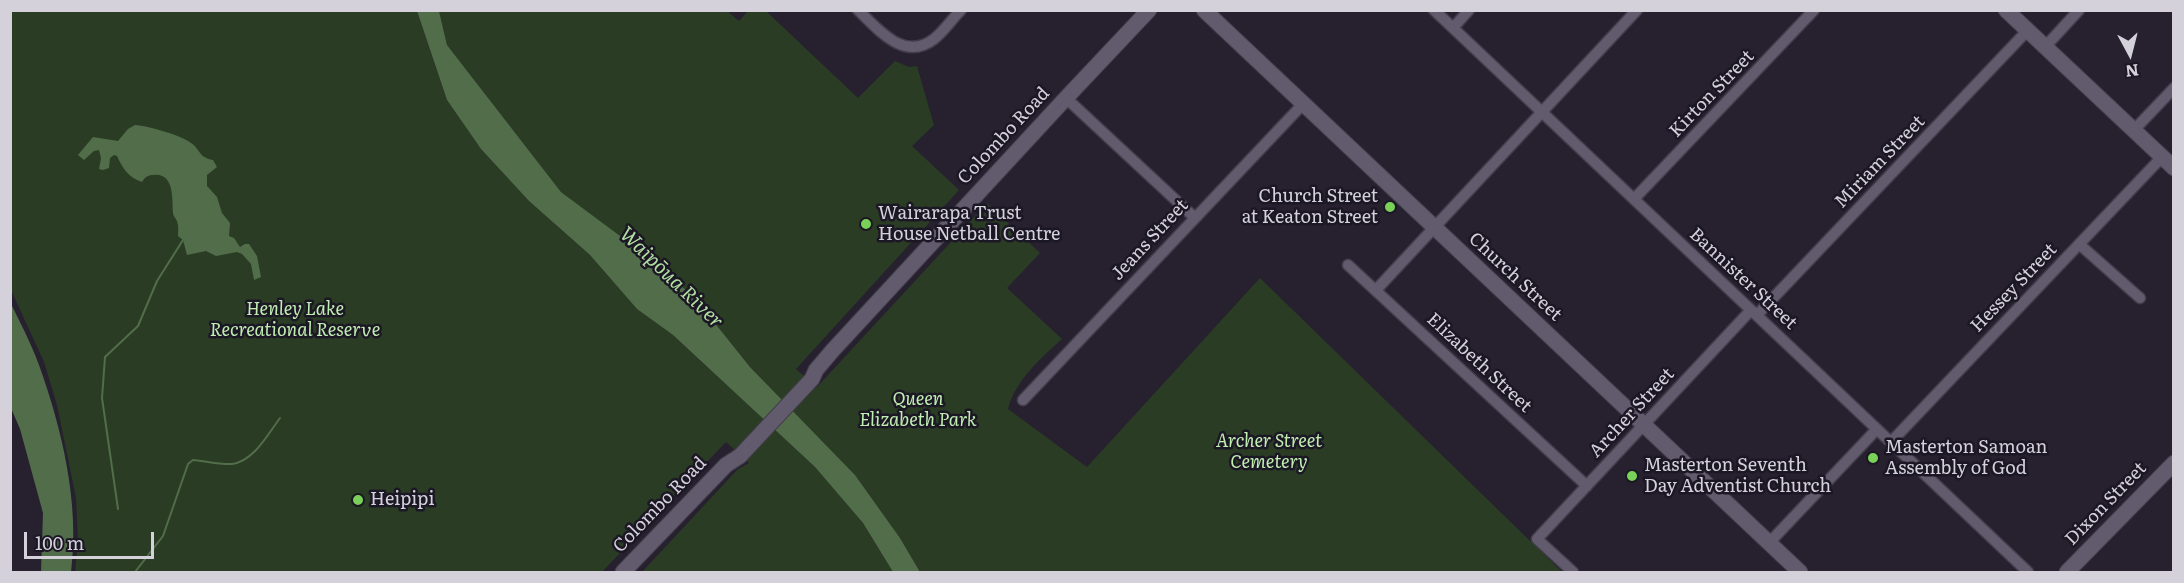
<!DOCTYPE html>
<html>
<head>
<meta charset="utf-8">
<style>
	body { margin:0 }
	#map { position:relative; width:2184px; height:583px; overflow:hidden; background:#26202f; font-family:Literata,serif }
	canvas { display:block }
	.frame { position:absolute; inset:0; border:12px solid #d4d1db; pointer-events:none }
	.north { position:absolute; left:2100px; top:24px; width:60px; height:60px; -webkit-text-stroke:4px #1c1725; paint-order:stroke; rotate:173deg; font-size:16px; font-weight:700; line-height:24px; text-align:center; color:#d4d1db }
	.north::after { content:''; display:block; margin:auto; width:21px; height:27px; background:#d4d1db; clip-path:polygon(50% 0,100% 100%,50% 72%,0 100%) }
	.scale { position:absolute; left:24px; top:532px; width:130px; height:27px; box-sizing:border-box; border:3px solid #d4d1db; border-top:0; padding-left:8px; font-size:18px; line-height:21px; white-space:nowrap; color:#d4d1db; -webkit-text-stroke:4px #1c1725; paint-order:stroke }
</style>
</head>
<body>
<div id="map">
<canvas width="2184" height="583"></canvas>
<div class="frame"></div>
<div class="north">N</div>
<div class="scale">100 m</div>
</div>
<script>
const context = document.querySelector('canvas').getContext('2d');
context.lineJoin = 'round';
function fillPath(path, color) { context.fillStyle = color; context.fill(path, 'evenodd'); }
function stroke(path, color, width, dash) { context.strokeStyle = color; context.lineWidth = width; context.lineCap = dash ? 'butt' : 'round'; context.setLineDash(dash || []); context.stroke(path); }
function label(font, color, halo, rows, align = 'center') {
  context.font = font + ' Literata,serif'; context.lineWidth = 5; context.setLineDash([]); context.textBaseline = 'middle'; context.strokeStyle = halo; context.fillStyle = color; for (const [text, x, y, turn = 0] of rows) {
    context.save(); context.translate(x, y); context.rotate((+turn || 0) * Math.PI / 180); context.textAlign = isNaN(turn) ? turn : align; if (halo) context.strokeText(text, 0, 0); context.fillText(text, 0, 0); context.restore();
  }
}
fillPath(new Path2D(`
	M726,10L739,21L748,11H766L858,98L895,61L909,67L917,66L934,125L912,146L959,190L796,369L817,387L987,203L1040,253L1007,288L1062,339C1041,358 1015,381 1008,409L1087,467L1260,278L1562,572H920L900,538L855,475L750,367L694,297L643,253L561,192L447,45L439,11Z
	M11,11H417L447,100L481,149L529,201L590,255L637,309L673,335L815,467L863,523L893,572H642L738,469L749,463L726,442L602,572H75L78,541L76,498L57,405L44,362L11,290Z`), '#2a3d24');
fillPath(new Path2D(`
	M417,11H439L447,45L561,192L643,253L694,297L750,367L855,475L900,538L920,572H893L863,523L815,467L673,335L637,309L590,255L529,201L481,149L447,100Z
	M135,125C148,126 181,135 191,143C201,150 198,157 213,160L217,167L207,175V186L217,197L222,213L230,223L229,236L234,238L240,247L245,244H249L257,256L261,277L254,280L251,264L242,254L237,252L216,256L206,251L187,255L183,240L178,236C178,231 179,226 177,221C176,219 173,215 173,213C172,200 175,172 153,175C148,175 145,177 142,182C128,177 123,169 117,156L114,155L110,158L109,168L103,170L99,169L101,158L99,150L94,151L84,160L78,155L93,137L118,141L128,129Z
	M10,302C20,322 31,343 39,365C62,429 80,504 71,572H41L43,513L20,429L11,408Z`), '#526d49');
stroke(new Path2D(`
	M118,509L102,398L105,357L138,326L157,281L183,240
	M135,572L163,536L188,464L193,460C206,461 220,465 232,464C254,461 268,434 280,418`), '#526d49', 2);
const street = new Path2D(`
	M858,10C879,30 904,62 934,39C944,31 952,19 961,10
	M1434,10L2028,572
	M1453,28L1469,10
	M2045,47L2079,10
	M1066,98L1194,217
	M2133,131L2174,88
	M1634,199L1814,10
	M2079,244L2140,298
	M1348,265L1587,486
	M1376,290L1637,10
	M1757,315L2027,31
	M1023,400L1303,104
	M1891,442L2162,157
	M1769,543L1877,429
	M1573,572L1537,539L1751,310`);
const secondary = new Path2D(`
	M1204,10L1800,572
	M2006,10L2174,168
	M623,572L726,465L740,456L812,379L816,370L833,350L1066,98L1149,10
	M2067,572L2174,463`);
stroke(street, '#423d4a', 13);
stroke(secondary, '#423d4a', 17);
stroke(street, '#615b6d', 10);
stroke(secondary, '#615b6d', 15);
for (const [x, y, r, color] of [
	[1390,207,6,"#79d157"],
	[866,224,6,"#79d157"],
	[1873,458,6,"#79d157"],
	[1632,476,6,"#79d157"],
	[358,500,6,"#79d157"]
]) { const dot = new Path2D(); dot.arc(x, y, r, 0, 2 * Math.PI); context.fillStyle = color; context.fill(dot); stroke(dot, '#1c1725', 2); }
label('18px', '#d4d1db', '#1c1725', [
	["Kirton Street",1712,94,-46],
	["Colombo Road",1004,136,-47],
	["Miriam Street",1880,162,-46],
	["Jeans Street",1150,240,-47],
	["Church Street",1515,277,43],
	["Bannister Street",1743,279,43],
	["Hessey Street",2014,288,-46],
	["Elizabeth Street",1479,363,43],
	["Archer Street",1632,413,-47],
	["Dixon Street",2106,504,-46],
	["Colombo Road",660,505,-46]
]);
label('18px', '#d4d1db', '#1c1725', [
	["Church Street",1378,197,"right"],
	["at Keaton Street",1378,218,"right"],
	["Wairarapa Trust",878,214],
	["House Netball Centre",878,235],
	["Masterton Samoan",1885,448],
	["Assembly of God",1885,469],
	["Masterton Seventh",1644,466],
	["Day Adventist Church",1644,487],
	["Heipipi",370,500]
], 'left');
label('italic 18px', '#c0eeb1', '#1c1725', [
	["Henley Lake",295,310],
	["Recreational Reserve",295,331],
	["Queen",918,400],
	["Elizabeth Park",918,421],
	["Archer Street",1269,442],
	["Cemetery",1269,463]
]);
label('italic 20px', '#b0dea1', '#1c1725', [
	["Waipōua River",671,278,44]
]);
</script>
</body>
</html>
